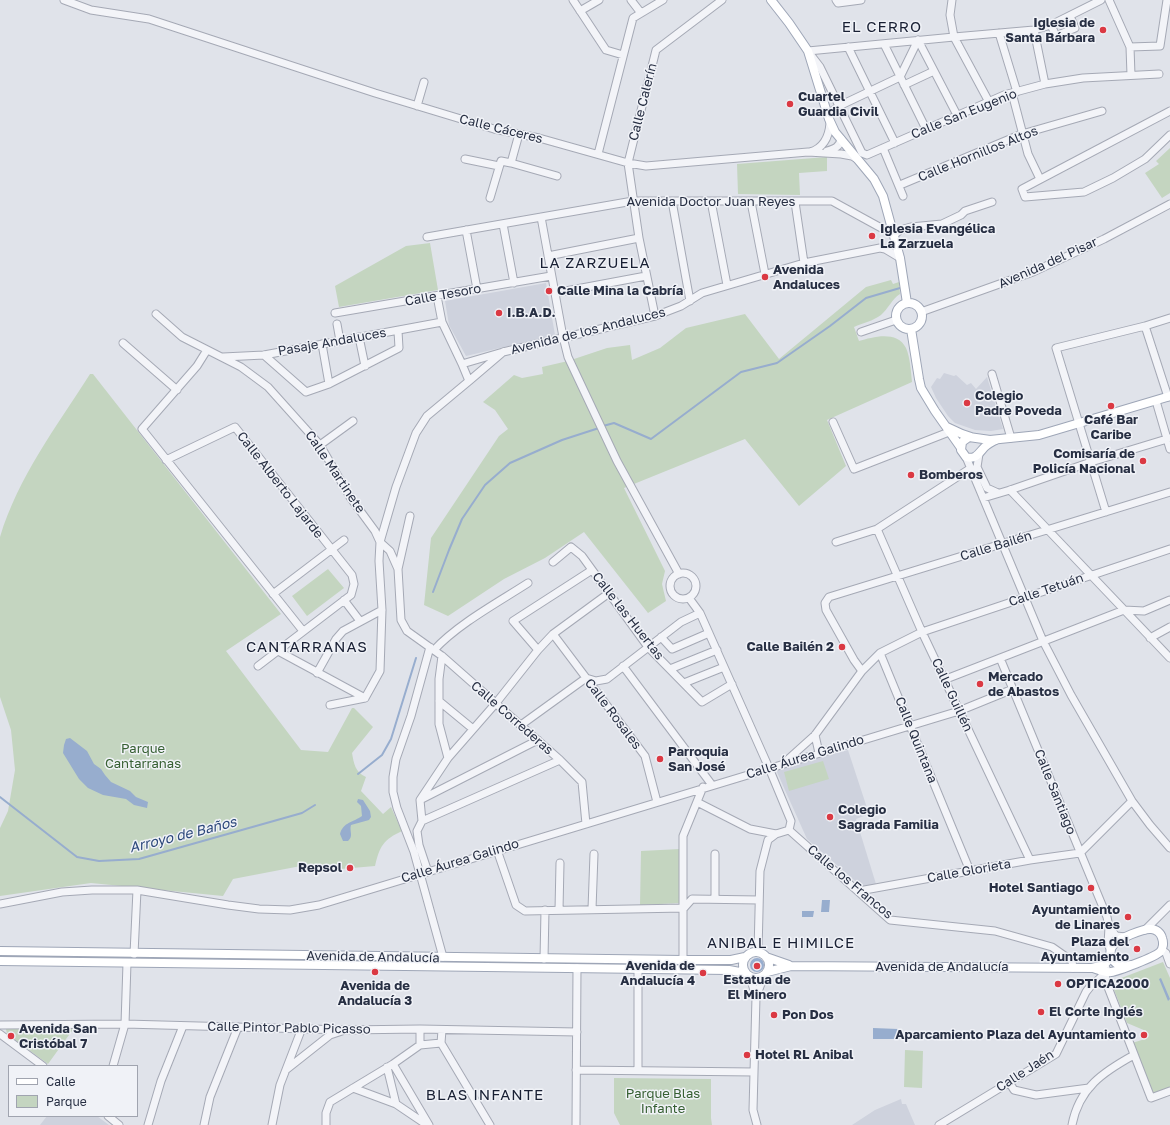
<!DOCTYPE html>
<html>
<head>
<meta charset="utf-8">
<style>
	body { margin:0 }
	#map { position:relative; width:1170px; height:1125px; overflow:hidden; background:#e0e3ea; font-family:"Golos Text",sans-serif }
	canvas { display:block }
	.legend { position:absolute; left:8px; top:1065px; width:130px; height:52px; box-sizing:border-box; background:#f0f2f7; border:1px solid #a0a4af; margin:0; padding:5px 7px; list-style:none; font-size:12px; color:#272f43 }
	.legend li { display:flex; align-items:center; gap:8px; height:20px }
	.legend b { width:20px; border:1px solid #a0a4af }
</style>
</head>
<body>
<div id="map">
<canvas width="1170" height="1125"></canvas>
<ul class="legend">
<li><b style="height:5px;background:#fff"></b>Calle</li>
<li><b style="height:11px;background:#c4d5c0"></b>Parque</li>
</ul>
</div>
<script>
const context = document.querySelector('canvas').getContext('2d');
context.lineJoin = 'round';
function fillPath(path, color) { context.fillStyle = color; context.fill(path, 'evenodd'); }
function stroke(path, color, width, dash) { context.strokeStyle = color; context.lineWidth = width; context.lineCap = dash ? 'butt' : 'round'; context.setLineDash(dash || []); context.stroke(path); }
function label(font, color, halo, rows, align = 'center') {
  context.font = font + ' "Golos Text",sans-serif'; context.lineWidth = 3; context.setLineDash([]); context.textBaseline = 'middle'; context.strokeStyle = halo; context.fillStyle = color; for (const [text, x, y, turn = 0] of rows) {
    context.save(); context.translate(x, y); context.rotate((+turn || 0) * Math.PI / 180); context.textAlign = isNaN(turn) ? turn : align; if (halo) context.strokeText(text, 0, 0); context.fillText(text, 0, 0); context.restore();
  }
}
fillPath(new Path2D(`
	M546,283L555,335L466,356L449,325L445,301Z
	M944,373L954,376L956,375L967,385L971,383L976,389L987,377L1003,429L991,431L975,430L955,423L948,416L936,398L931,387L937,378L940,379Z
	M848,750L869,814L856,819L876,884L862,887L807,839L776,770Z
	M901,1099L902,1104H906L915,1125H852L875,1110Z
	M47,1116H97L109,1125H40Z`), '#ced2dd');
fillPath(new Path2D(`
	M1170,148V193L1162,198L1145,173L1159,164L1156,161Z
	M827,157V171L799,173L800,195L738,194L737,164Z
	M430,243L438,290L339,307L335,286L406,246Z
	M891,280L893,284L899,282L900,294C892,299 888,309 881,315C873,321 863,323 854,327L859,341C873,337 897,330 906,348C910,357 911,371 912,382L827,420L846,466L799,506L745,439L624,488L665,571L662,584L666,601L648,613L584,532L545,558L504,579L448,616L424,605L431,538L499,436L508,429L495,410L483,402L514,375L522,378L543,374L542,367L568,361L607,348L630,345L632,360L660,348L686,328L745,314L779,359L866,287Z
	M90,374H93L281,614L226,651L301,750L328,752L352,708H354L373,727L352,753C354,764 355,772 366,777L361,791L383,814L391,807L402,831C383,840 380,846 375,866L307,872L306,865L233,879L223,896L91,883L0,896V828L8,811L15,770L11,730L0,697V537C18,477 57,426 90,374Z
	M328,569L344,588L307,616L292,596Z
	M823,761L829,779L789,791L784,772Z
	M680,849V903L640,905L641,851Z
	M1163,962L1170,978V1088L1153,1095L1132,1043L1145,1039L1146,1031L1127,1023L1111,982Z
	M10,1027L74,1028L48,1064L7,1034L6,1029Z
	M905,1050L923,1051L922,1088L904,1087Z
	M614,1078L711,1079V1118L712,1125H620L614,1113Z`), '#c4d5c0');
fillPath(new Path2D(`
	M70,738L87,751L94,764L101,769L105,775L111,782L130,791L136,797L148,802L147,808L134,805L126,799L103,795L88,788L79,779L63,753L64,745L66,739Z
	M358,799L363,800L370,811L371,817L369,820L351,825C349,831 354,836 348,841H343L340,834C343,822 354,822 362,816L361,806L357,802Z
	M822,900H830L829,912H821Z
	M802,911H814L813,917H802Z
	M750 965a7 7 0 1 1 14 0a7 7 0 1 1-14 0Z
	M1161,978L1170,999L1168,1001L1159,979Z
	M873,1028L898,1029V1039H873Z`), '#97adce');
stroke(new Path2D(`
	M603,426L614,423L651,439L741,372L777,363L830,326L866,298L900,288
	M433,592L449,550L462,519L485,485L510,463L562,440L599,428
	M358,774L382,755L391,739L416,658
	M0,797L77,857L99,861L139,859L302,813L315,805`), '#97adce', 2);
const minor = new Path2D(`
	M64,0L91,10L149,19L375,93L494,129L539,138L628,163L646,166L808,152L841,154L852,156L857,159
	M573,0L606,50L623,55
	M631,0L641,13
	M836,0L838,3L861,0
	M952,0L950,15L954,37L989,102
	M1109,0L1130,47L1131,75
	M580,11L599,0
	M1051,25L1056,36L1075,28L1070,16
	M1034,30L1045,84
	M999,33L1017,92
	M918,40L957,115
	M884,44L926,129
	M848,47L895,143
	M1130,47L1160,46L1167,0
	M808,51L954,37L1034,30L1051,25L1101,0
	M810,54L820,67L862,153L867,155L1004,95L1045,84L1083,78L1159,74
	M904,85L934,71
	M1012,93L1028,154L1040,179
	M417,106L424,82
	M1170,111L1022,189L1025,197L1084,192L1113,178L1145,159L1170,135
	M827,115L839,106L900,77L918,40
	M519,134L511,163L557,176
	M883,148L903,196
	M827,151C834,149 840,147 841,139
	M810,152C824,148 829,137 830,123
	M598,154L633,18L663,0
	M465,159L499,166
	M900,185L1022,134L1102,111
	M490,198L501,161L511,163
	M672,201L690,301
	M711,201L727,285
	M751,202L765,274
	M795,202L804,263
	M541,217L563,337L568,357L617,461L679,574
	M503,224L514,283
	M466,230L477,289
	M427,237L633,201H832L894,235L900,230L911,227L942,224L961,215L965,211L992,202
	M548,256L639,238
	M555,293L646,276
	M437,296L442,322L462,364
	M921,312L1033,272L1104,239L1170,204
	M335,313L551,276
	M156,314L182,337L241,367L268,387L320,445L350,497L375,531L380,542L379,561L382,610L380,671L365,698
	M655,316L639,238L628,163L656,50L722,0
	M337,324L340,341
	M1145,326L1168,397
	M861,332L896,320
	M359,337L365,366
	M123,343L177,390
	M322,344L329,384
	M207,350L197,366L142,429L303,631
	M503,352L469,381L462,364L503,352L655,316L681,306L702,293L804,263L880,248L885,249L900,258
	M264,355L306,392L329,384L399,348L398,331
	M223,357L264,355L442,322
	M992,374L1011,438
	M1156,401L1170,449
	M833,422L854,469L949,432
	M320,445L353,421
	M979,454L977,467L987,488L998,493
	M966,457L1043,641L1071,695L1132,801L1150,825L1170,848
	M166,460L235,427L352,575L354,584L351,595L258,666
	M1010,490L1170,658
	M983,498L1010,490L1091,462L1170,438
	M1106,512L1056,348L1145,326L1170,318
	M410,516L398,569L401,620L407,631L442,656L560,760L582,782L586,824
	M877,529L922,632L1030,860
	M836,542L877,529L971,468
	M553,562L571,547L582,556L648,647L702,702L732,684
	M398,569L390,551L380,542L396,487L416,433L427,416L469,381
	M670 586a13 13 0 1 1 26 0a13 13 0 1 1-26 0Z
	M273,594L344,540
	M689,598L700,613L769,768L791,821L789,830
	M344,600L360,621
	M553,634L645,756L657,802
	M661,637L672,649L709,633
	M1150,638L1170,627
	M430,647L411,716L396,759L393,777V792L397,808L414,852L443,957
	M434,650C458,624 497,603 528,583
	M538,650L513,621L592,570
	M278,651L365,698
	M880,653L970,871
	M1000,658L1107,917L1109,927L1116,936L1126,937
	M623,666L712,785
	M670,669L717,650
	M862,671L854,660L826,610L825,603L829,597L1170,492
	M317,673L336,639L343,631L382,610
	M946,679L1124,610L1144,611L1170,600
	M684,683L724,667
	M439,701L473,729
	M330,705L365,698
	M521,725L586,678L596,681L607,679L681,622L700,613
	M815,735L819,753
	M448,758L496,703L538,650L553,634L609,593
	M785,762L815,735L862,671L880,653L922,632L1170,549
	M422,799L538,740
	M697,802L750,829L776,834L789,830
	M422,821L560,760
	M789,830L890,920L995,931L1052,947L1072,961L1073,968
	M497,850L516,905L525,911L684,908L692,899L759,900
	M1080,853L1132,801
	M428,872L419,845L417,831L422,821L420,800L448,758L439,724V679L442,656
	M859,891L1030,860L1080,853
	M715,899V854
	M0,904L62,892L92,890H137L228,905L259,909L290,910L319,905L959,711L1013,689
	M592,909L594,854
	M559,910L560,863
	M1109,927L1108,944L1111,951
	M1145,930L1170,905
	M1162,950L1166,953L1170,964
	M758,952L760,871L768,840L776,834
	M134,954L137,890
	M544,959L545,910
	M683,960V836L703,787
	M1105,972L1106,982L1151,1098L1170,1091
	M750,977L756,997
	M0,1025L125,1024L346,1030L420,1029L577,1032
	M420,1029V1045L441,1043L442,1030
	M0,1034L43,1066
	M441,1043L490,1125
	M393,1064L429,1125
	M113,1066L125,1024L127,963
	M387,1067L396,1104L427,1125
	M287,1069L330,1035L342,1031
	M576,1070L754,1072
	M638,1070V969
	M1009,1082L1014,1090L1036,1095L1089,1088
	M353,1088L396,1104
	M108,1116L119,1125
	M148,1125L161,1081L183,1026
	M204,1125L210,1097L238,1027
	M272,1125L280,1085L302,1028
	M326,1125V1113L330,1102L393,1064L420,1045
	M576,1125L577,968
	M757,1125L753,1110L756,997L764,976
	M939,1125L1056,1054L1086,992C1093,981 1102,981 1106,968
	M1072,1125C1079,1088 1103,1072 1134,1055`);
const major = new Path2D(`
	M771,0L789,23L808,51L829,119L835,132L874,179L883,196L900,258L907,303
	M896 316a13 13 0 1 1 26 0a13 13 0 1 1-26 0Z
	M911,329L919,379L921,388L935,411L961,448
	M947,427L962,434L971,437
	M996,440C993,441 990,443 987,445C980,450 977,461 966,457L961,450L962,442L969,437L990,440L1039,435L1170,396
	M0,951L683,960H731L745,957
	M743 965a13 13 0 1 1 26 0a13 13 0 1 1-26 0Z
	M766,957L789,965
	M0,961L729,970L745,973
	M1093,968C1099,970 1105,973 1111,972C1118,971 1155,957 1160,952C1163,949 1164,943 1162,938C1161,933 1156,929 1151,929C1144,928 1118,939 1114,944C1104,956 1116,969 1130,965
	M767,972L791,966L1092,968L1104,965L1111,957`);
stroke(minor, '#a5a9b5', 9);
stroke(major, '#9ea6b7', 10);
stroke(minor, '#f3f4f8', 7);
stroke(major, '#fff', 8);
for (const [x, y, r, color] of [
	[1103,30,4,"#db3943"],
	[790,104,4,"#db3943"],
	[872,236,4,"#db3943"],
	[765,277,4,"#db3943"],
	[549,291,4,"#db3943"],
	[499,313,4,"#db3943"],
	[967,403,4,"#db3943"],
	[1111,406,4,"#db3943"],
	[1143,461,4,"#db3943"],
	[911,475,4,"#db3943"],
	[842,647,4,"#db3943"],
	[980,684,4,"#db3943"],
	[660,759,4,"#db3943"],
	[830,817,4,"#db3943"],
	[350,868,4,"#db3943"],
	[1091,888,4,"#db3943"],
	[1128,917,4,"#db3943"],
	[1137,949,4,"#db3943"],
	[757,966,4,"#db3943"],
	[375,972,4,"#db3943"],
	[703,973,4,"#db3943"],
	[1058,984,4,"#db3943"],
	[1041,1012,4,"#db3943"],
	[774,1015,4,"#db3943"],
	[1144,1035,4,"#db3943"],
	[11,1036,4,"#db3943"],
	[747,1055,4,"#db3943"]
]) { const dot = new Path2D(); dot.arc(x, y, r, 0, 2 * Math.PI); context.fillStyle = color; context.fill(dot); stroke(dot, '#f0f2f7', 1.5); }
label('bold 13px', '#272f43', '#f0f2f7', [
	["Iglesia de",1095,23,"right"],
	["Santa Bárbara",1095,38,"right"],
	["Cuartel",798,97],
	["Guardia Civil",798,112],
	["Iglesia Evangélica",880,229],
	["La Zarzuela",880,244],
	["Avenida",773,270],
	["Andaluces",773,285],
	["Calle Mina la Cabría",557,291],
	["I.B.A.D.",507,313],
	["Colegio",975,396],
	["Padre Poveda",975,411],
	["Café Bar",1111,420,"center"],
	["Caribe",1111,435,"center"],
	["Comisaría de",1135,454,"right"],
	["Policía Nacional",1135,469,"right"],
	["Bomberos",919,475],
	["Calle Bailén 2",834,647,"right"],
	["Mercado",988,677],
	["de Abastos",988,692],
	["Parroquia",668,752],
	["San José",668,767],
	["Colegio",838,810],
	["Sagrada Familia",838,825],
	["Repsol",342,868,"right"],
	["Hotel Santiago",1083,888,"right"],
	["Ayuntamiento",1120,910,"right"],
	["de Linares",1120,925,"right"],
	["Plaza del",1129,942,"right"],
	["Ayuntamiento",1129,957,"right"],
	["Avenida de",695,966,"right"],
	["Andalucía 4",695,981,"right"],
	["Estatua de",757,980,"center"],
	["El Minero",757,995,"center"],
	["OPTICA2000",1066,984],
	["Avenida de",375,986,"center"],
	["Andalucía 3",375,1001,"center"],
	["El Corte Inglés",1049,1012],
	["Pon Dos",782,1015],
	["Avenida San",19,1029],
	["Cristóbal 7",19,1044],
	["Aparcamiento Plaza del Ayuntamiento",1136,1035,"right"],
	["Hotel RL Anibal",755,1055]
], 'left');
label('13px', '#272f43', '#f0f2f7', [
	["Calle Calerín",643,102,-76],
	["Calle San Eugenio",964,114,-22],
	["Calle Cáceres",501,129,14],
	["Calle Hornillos Altos",978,154,-22],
	["Avenida Doctor Juan Reyes",711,202],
	["Avenida del Pisar",1048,263,-24],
	["Calle Tesoro",443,295,-10],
	["Avenida de los Andaluces",588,331,-14],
	["Pasaje Andaluces",332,342,-10],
	["Calle Martinete",335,472,56],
	["Calle Alberto Lajarde",280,485,52],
	["Calle Bailén",996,546,-17],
	["Calle Tetuán",1046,590,-19],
	["Calle las Huertas",628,616,52],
	["Calle Guillén",952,695,65],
	["Calle Rosales",613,714,53],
	["Calle Correderas",512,718,41],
	["Calle Quintana",916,740,68],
	["Calle Áurea Galindo",805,757,-17],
	["Calle Santiago",1055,792,68],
	["Calle Áurea Galindo",460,861,-17],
	["Calle Glorieta",969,871,-10],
	["Calle los Francos",850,882,40],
	["Avenida de Andalucía",373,957,1],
	["Avenida de Andalucía",942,967],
	["Calle Pintor Pablo Picasso",289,1028,1],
	["Calle Jaén",1025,1071,-33]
]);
label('13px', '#376033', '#f0f2f7', [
	["Parque",143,749],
	["Cantarranas",143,764],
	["Parque Blas",663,1094],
	["Infante",663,1109]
]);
label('italic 14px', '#2d497b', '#f0f2f7', [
	["Arroyo de Baños",183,835,-14]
]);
context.letterSpacing = '1px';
label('15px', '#192034', '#f0f2f7', [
	["EL CERRO",882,27],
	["LA ZARZUELA",595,263],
	["CANTARRANAS",307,647],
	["ANIBAL E HIMILCE",781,943],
	["BLAS INFANTE",485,1095]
]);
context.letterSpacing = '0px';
</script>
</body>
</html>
